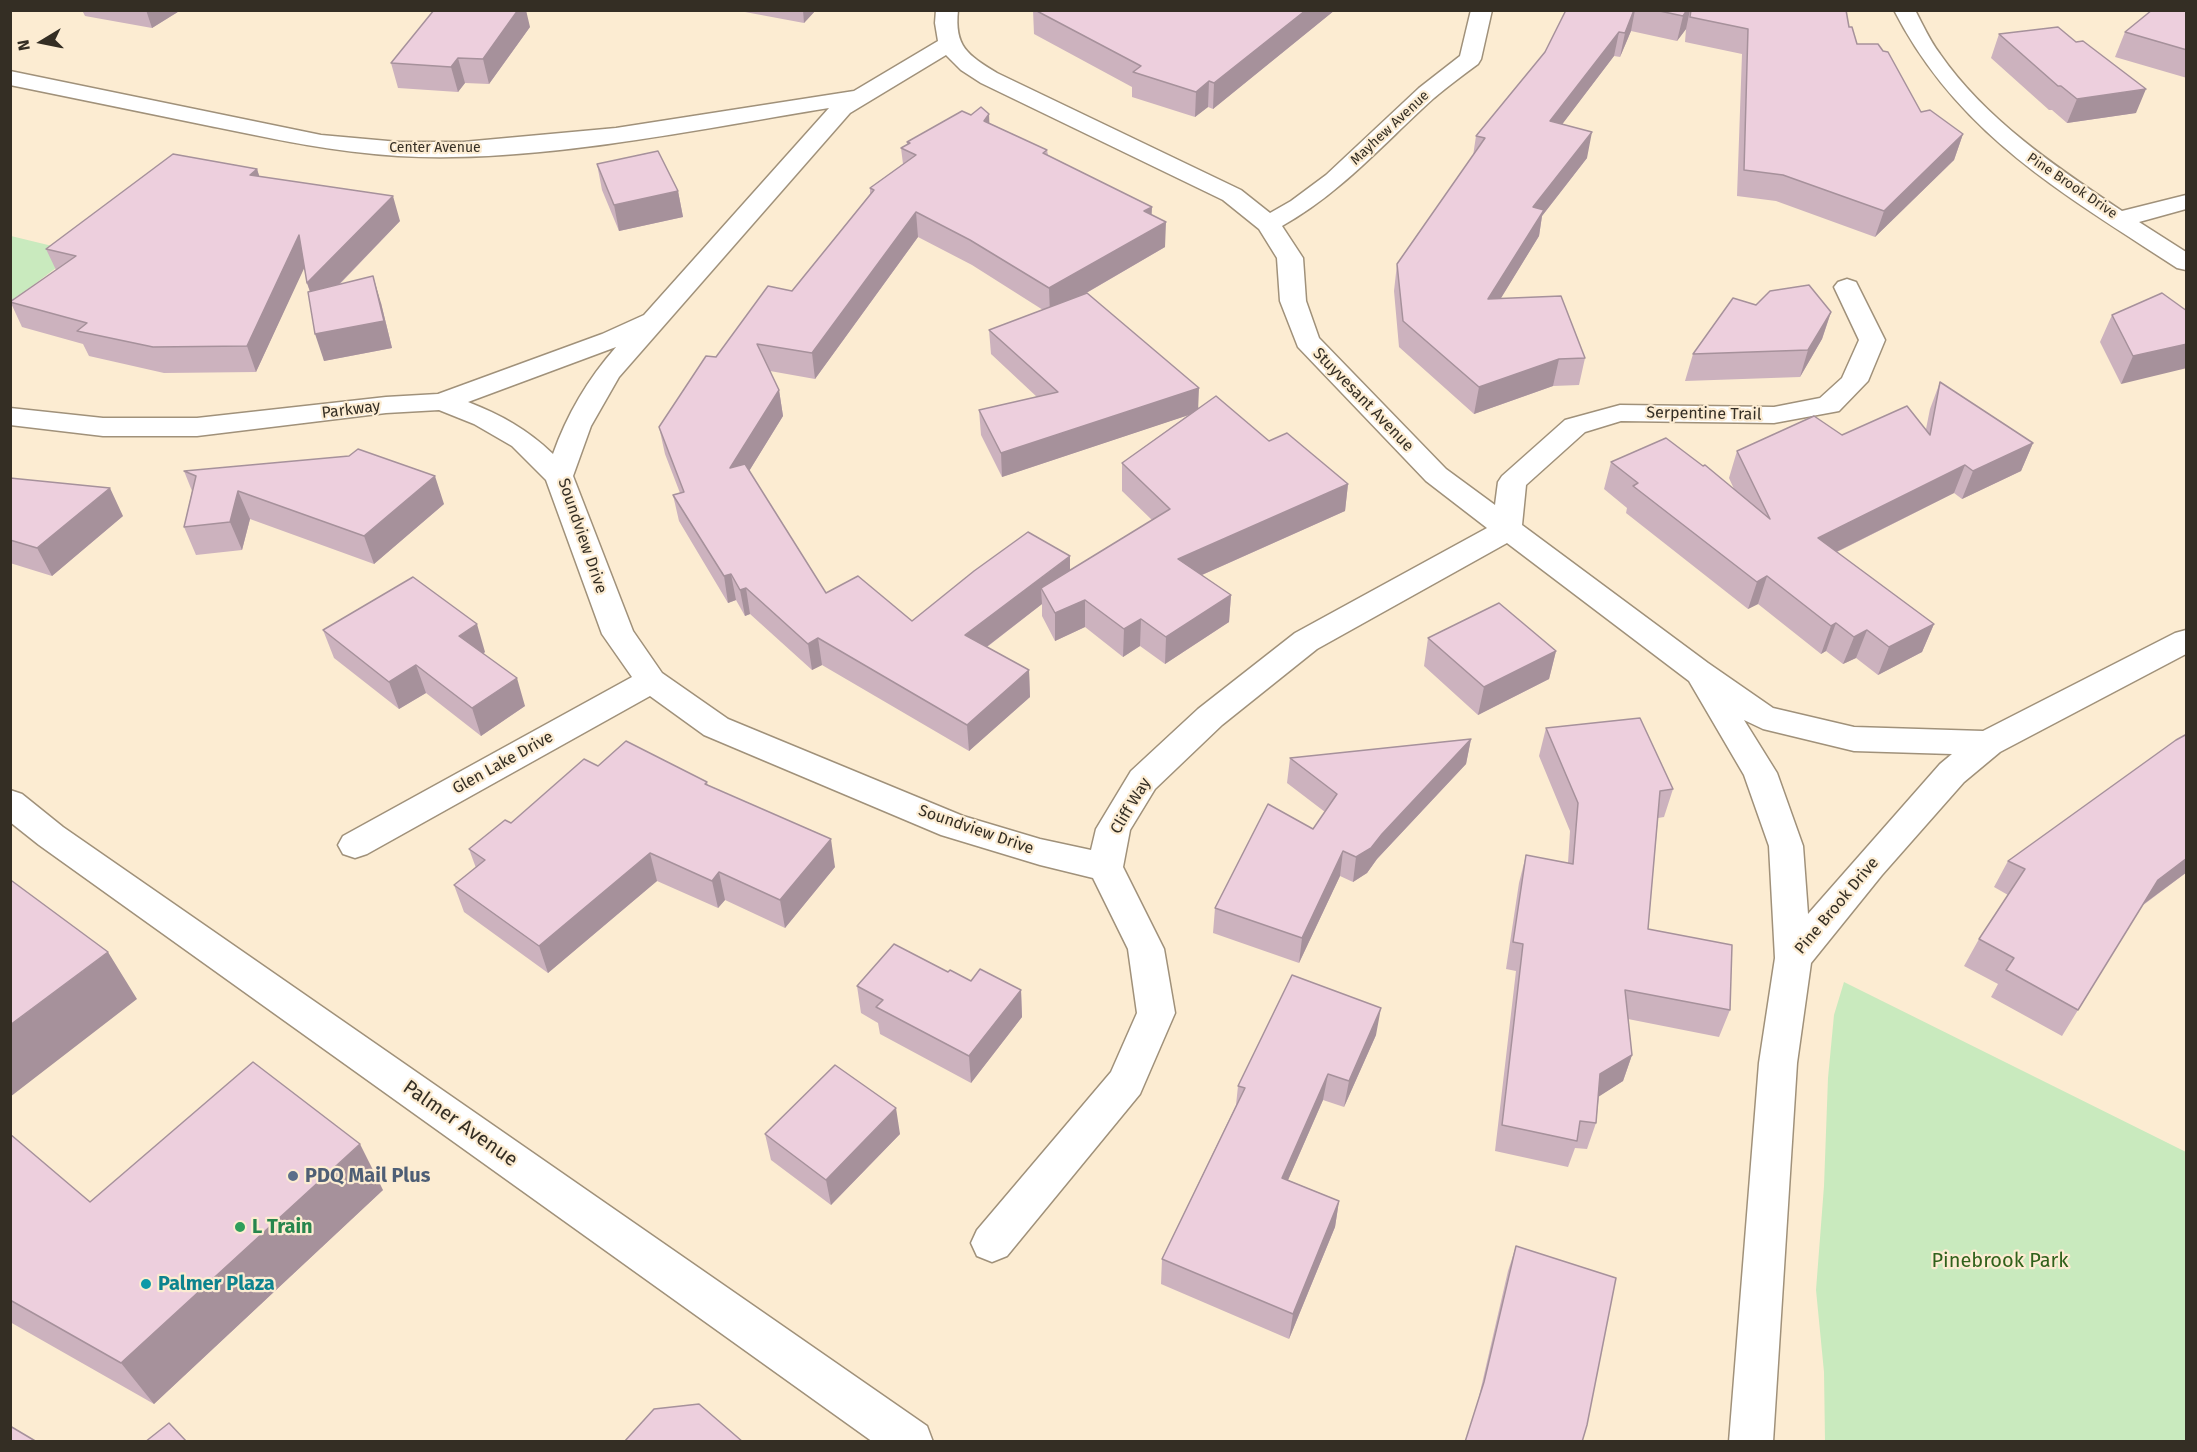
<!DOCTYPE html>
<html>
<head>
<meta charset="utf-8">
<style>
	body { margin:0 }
	#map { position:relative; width:2197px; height:1452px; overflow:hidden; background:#fcecd2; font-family:"Fira Sans",sans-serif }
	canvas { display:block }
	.frame { position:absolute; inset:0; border:12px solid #342e24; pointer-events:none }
	.north { position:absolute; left:12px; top:12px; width:60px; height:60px; -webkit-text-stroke:4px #fcecd2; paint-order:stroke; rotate:260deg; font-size:16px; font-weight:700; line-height:24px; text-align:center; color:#342e24 }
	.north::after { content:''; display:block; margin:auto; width:21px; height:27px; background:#342e24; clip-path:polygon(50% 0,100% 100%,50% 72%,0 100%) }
</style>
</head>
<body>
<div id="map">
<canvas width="2197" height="1452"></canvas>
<div class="frame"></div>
<div class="north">N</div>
</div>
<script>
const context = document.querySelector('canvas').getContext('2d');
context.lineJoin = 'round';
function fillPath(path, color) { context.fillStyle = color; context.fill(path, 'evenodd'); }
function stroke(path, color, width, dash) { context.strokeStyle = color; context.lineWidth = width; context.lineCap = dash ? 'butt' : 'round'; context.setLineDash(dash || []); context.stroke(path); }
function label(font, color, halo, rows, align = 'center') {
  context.font = font + ' "Fira Sans",sans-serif'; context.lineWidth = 4.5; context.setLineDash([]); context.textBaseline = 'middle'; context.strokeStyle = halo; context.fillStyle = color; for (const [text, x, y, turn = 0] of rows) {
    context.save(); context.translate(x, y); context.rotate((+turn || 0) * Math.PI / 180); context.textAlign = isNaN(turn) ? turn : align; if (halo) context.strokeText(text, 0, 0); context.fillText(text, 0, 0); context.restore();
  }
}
fillPath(new Path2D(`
	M11,236L77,252L11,302Z
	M1844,982L2186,1152V1441H1825L1824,1372L1816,1290L1824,1186L1828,1078L1834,1015Z`), '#c9eabe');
const minor = new Path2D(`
	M936,10H958C954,47 968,55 997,73L1241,190L1270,213L1291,201L1326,175L1419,88L1460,56L1471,10H1492L1481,59L1478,64C1463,75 1448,86 1434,98C1384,143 1341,193 1282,226L1303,258L1306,301L1319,338L1446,469L1495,505L1498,482L1502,476L1565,420L1620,405L1774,407L1820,398L1842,378L1859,340L1834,287L1838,282L1847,279L1856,282L1885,340L1868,381L1839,411L1774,423L1621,421L1585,432L1526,485L1522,525L1708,663L1773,708L1854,727L1983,731L2175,633L2186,630V654L2000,752L1964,782L1882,875L1811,963L1797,1063L1773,1442H1729L1759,1063L1775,958L1769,846L1744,775L1689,681L1507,543L1317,649L1222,725L1155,789L1130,830L1123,867L1164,949L1175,1013L1140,1094L1007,1256L992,1262L977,1256L971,1243L977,1230L1111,1072L1137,1013L1128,949L1093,878L1040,865L941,835L704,735L650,696L367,854L355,858L343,854L338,845L343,836L632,677L602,634L546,480L512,446L474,424L439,410L386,413L197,436H103L10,425V408L103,418H197L386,397L438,394L602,334L644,315L829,108C692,130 536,164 398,156C334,152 273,139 210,126C144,112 77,99 10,85V71L321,135L399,142H463L616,128L854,91L938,41L935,23ZM946,55L961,70L981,83L1223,200L1259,229L1277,258L1280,301L1298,347L1426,481L1487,528L1295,633L1198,709L1131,771L1096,829L1091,850L1040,839L963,816L728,719L662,673L633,631L573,476L591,426L619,377L850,113ZM616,347C588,379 567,414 553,454C527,429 501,415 468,402ZM1744,720L1763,729L1854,751L1952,754L1940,764L1808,914L1803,846L1777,773Z
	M1894,10H1915C1923,25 1930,41 1940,54C1986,120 2056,167 2122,211L2186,195V209L2139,222L2186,252V270L2177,268C2064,194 1958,135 1894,10Z
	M10,790L22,794L63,827L927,1426L933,1442H873L39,845L10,822Z`);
stroke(minor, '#a0917a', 3);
fillPath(minor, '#fff');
fillPath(new Path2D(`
	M82,10H181L152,28L85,16Z
	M745,10H816L804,23L745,12Z
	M1033,10H1335L1213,109L1208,107L1195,117L1132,97V87L1034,34Z
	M1566,10H1846L1849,27L1857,44L1921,112L1963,134L1954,160L1875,237L1776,201L1737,196L1742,54L1685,42L1686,29L1677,41L1631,31L1620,57L1614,56L1562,124L1587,158L1542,216L1539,236L1500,299L1585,358L1579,385L1553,386L1474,414L1399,347L1394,291L1397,264L1473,156L1476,136L1545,52Z
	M2187,10V78L2115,57L2125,32Z
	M530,27L489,84L465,83L458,92L398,88L391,63Z
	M1999,34L2136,113L2067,123L2052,110H2049L1991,58Z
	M989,123L1047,150L1048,155L1152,215L1165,247L1083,295L1199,408L1269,441L1348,484L1345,511L1202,575L1231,595L1229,622L1165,664L1140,646L1123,657L1085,627L1055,641L1042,616V604L987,647L1029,670L1030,697L969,751L822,665L812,670L750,614L745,616L736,600L728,603L679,521L673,495L680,493L665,454L659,427L716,357L792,291L870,194V188L903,164L901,148L907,145V142ZM918,237L972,265L1043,310L989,330L991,354L1037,397L979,410L981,435L1002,477L1188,415L1122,463V491L1152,520L1070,571L912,621L826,593L749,471L783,416L779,390L770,371L815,379Z
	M597,164L678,191L683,217L619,231L602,190Z
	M257,169L259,176L400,221L339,285L381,303L392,348L324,361L310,292L307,283L304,267L256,372L164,373L89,356L83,344L22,327L10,301L56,270L46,249Z
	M1756,305L1831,312L1822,339L1800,377L1685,381L1693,354Z
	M2187,311L2121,384L2100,342L2112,315Z
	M1940,382L2033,443L2021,471L1962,499L1954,493L1837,552L1934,624L1922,652L1878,675L1856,658L1843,664L1826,651L1821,654L1758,604L1748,609L1626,513L1627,508L1604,489L1611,462L1734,489L1729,478L1737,451L1842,435L1926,429L1930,409Z
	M184,471L444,504L374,564L250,519L242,550L196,555L184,527L192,491Z
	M10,478L123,516L52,576L10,563Z
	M323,630L485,652L483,654L525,706L481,736L426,693L399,709L334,658Z
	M1428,638L1556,651L1549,679L1478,715L1424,666Z
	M1546,728L1673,789L1664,817L1658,818L1648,929L1730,1010L1719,1037L1628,1019L1632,1055L1623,1081L1599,1096L1596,1123L1587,1149L1575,1148L1568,1167L1495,1151L1516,971L1506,969L1519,883L1526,855L1568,863L1570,831L1539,756Z
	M2187,734V872L2142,906L2062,1036L1991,997L1998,984L1964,966L1979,939L2008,895L1994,887L2008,861Z
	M1471,739L1466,764L1377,859L1367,873L1353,882L1340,876L1299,963L1213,933L1215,908L1313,829L1325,812L1287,783L1290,758Z
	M598,766L707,782L708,786L835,867L785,928L725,900L718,908L657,881L548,973L464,912L454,885L476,868L469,849L511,823Z
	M948,972L971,981L1021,990L1022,1017L971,1083L880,1034L878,1023L861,1013L857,986Z
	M1376,1035L1344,1107L1323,1100L1288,1180L1339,1201L1335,1227L1289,1339L1161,1284L1162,1259L1236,1105L1238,1086Z
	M10,1134L90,1202L383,1190L154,1404L10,1322Z
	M765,1134H900L831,1205L771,1160Z
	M1516,1246L1582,1442L1477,1405L1508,1271Z`), '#ccb2be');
fillPath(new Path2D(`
	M146,10H181L152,28Z
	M518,10H526L530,27L489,84L483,59Z
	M803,10H816L804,23Z
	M1306,10H1335L1213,109L1214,83Z
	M1634,10H1635L1631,31L1620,57L1625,33Z
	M1687,10H1690L1686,29L1677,41L1683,16Z
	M1619,32L1614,56L1545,147L1550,121Z
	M458,58L465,83L458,92L451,67Z
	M1209,81L1208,107L1195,117L1196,92Z
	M2146,89L2136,113L2067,123L2077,99Z
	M989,114L990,139L984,121Z
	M1592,132L1587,158L1542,216L1539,236L1484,326L1488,299L1533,207Z
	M1963,134L1954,160L1875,237L1884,211Z
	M257,169L265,194L250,175Z
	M678,191L683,217L619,231L614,205Z
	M393,196L400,221L316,308L307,283Z
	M1152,207L1151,230L1166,222L1165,247L1050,314L1049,288L1144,211Z
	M916,212L918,237L815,379L812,353Z
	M299,235L308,260L256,372L247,346Z
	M373,276L381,303L392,348L324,361L315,334Z
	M1831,312L1822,339L1800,377L1808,350Z
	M2187,344V368L2121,384L2133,356Z
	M1559,359L1553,386L1474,414L1479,387Z
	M1199,388L1198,412L1002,477L1001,453Z
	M779,390L783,416L735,494L730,468Z
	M2033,443L2021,471L1962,499L1973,471Z
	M1965,465L1954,493L1808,566L1818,538Z
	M435,476L444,504L374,564L364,536Z
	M1348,484L1345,511L1177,586L1178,559Z
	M110,488L123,516L52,576L37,548Z
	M238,491L250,519L242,550L230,522Z
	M1070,556V582L1041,588L1042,604L967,662L965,635Z
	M731,574L736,600L728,603L724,576Z
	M1767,576L1758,604L1748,609L1757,582Z
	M746,588L750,614L745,616L740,590Z
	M1231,595L1229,622L1165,664L1166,637Z
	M1085,600V627L1055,641V613Z
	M1141,619L1140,646L1123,657L1124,629Z
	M1836,623L1826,651L1821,654L1831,626Z
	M477,624L485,652L468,663L459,636Z
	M1934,624L1922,652L1878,675L1889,647Z
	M1867,630L1856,658L1843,664L1854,637Z
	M818,638L822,665L812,670L808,644Z
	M1556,651L1549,679L1478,715L1484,687Z
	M416,665L426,693L399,709L389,682Z
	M1029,670L1030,697L969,751L967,725Z
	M517,678L525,706L481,736L472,708Z
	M1471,739L1466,764L1377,859L1367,873L1353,882L1356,857L1382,834Z
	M831,839L835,867L785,928L780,900Z
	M1343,851L1340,876L1299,963L1302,938Z
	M650,853L657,881L548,973L539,946Z
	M2187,858V872L2141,906L2158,880Z
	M719,872L725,900L718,908L712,881Z
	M108,952L137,999L10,1097V1025Z
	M1021,990L1022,1017L971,1083L969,1056Z
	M1381,1008L1376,1035L1344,1107L1349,1081Z
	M1632,1055L1623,1081L1592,1101L1600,1074Z
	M1328,1074L1323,1100L1278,1203L1282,1178Z
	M896,1108L900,1134L831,1205L826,1180Z
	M360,1144L383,1190L154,1404L121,1363Z
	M1339,1201L1335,1227L1289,1339L1293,1314Z`), '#a6919b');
const building = new Path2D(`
	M434,10H518L483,59L458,58L451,67L391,63Z
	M1035,10H1306L1214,83L1209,81L1196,92L1133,72L1141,66Z
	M1566,10H1634L1625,33L1619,32L1550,121L1592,132L1533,207L1544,210L1488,299L1561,296L1585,358L1559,359L1479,387L1403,321L1397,264L1485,138L1476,136L1545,52Z
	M1655,10H1687L1683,16Z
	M1691,10H1846L1849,27H1852L1857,44H1878L1883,51L1888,52L1921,112L1930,110L1963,134L1884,211L1783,175L1744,170L1748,29L1690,17Z
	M2152,10H2187V50L2125,32Z
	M2058,27L2076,42L2083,41L2146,89L2077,99L2061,86H2058L1999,34Z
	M981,107L989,114L984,121L1047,150L1043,153L1152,207L1144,211L1166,222L1049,288L970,240L916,212L812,353L757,344L779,390L730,468L745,464L826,593L858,576L912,621L974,571L1028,532L1070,556L965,635L1029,670L967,725L818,638L808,644L746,588L740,590L731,574L724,576L673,495L684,492L659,427L706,356L716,357L768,286L792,291L874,190L870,188L916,155L901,148L910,143L907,142L962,111L971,115Z
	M658,151L678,191L614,205L597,164Z
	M173,154L257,169L250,175L393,196L307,283L299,235L247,346L153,347L77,331L87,323L10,302L76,256L46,249Z
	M373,276L384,321L315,334L308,292Z
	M1809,285L1831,312L1808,350L1693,354L1733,298L1756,305L1770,291Z
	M1087,293L1199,388L1001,453L979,410L1058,392L989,330Z
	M2162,293L2187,311V344L2133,356L2112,315Z
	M1940,382L2033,443L1973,471L1965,465L1818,538L1934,624L1889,647L1867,630L1854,637L1836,623L1831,626L1767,576L1757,582L1633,486L1638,483L1611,462L1666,438L1703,466L1705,465L1770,519L1737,451L1814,416L1842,435L1907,406L1930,435Z
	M1216,396L1269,441L1287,433L1348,484L1178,559L1231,595L1166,637L1141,619L1124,629L1085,600L1055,613L1041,588L1170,509L1122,463Z
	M358,449L435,476L364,536L238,491L230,522L184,527L196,476L184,471L349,456Z
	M10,478L110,488L37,548L10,540Z
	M413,577L477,624L459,636L517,678L472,708L416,665L389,682L323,630Z
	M1499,603L1556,651L1484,687L1428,638Z
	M1640,718L1673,789L1660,791L1648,929L1732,945L1730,1010L1625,990L1632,1055L1600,1074L1596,1123L1580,1121L1577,1141L1502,1125L1523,944L1513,942L1526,855L1573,864L1578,803L1546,728Z
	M2187,734V858L2158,880L2078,1010L2006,970L2014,958L1979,939L2025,869L2008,861L2176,740Z
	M1471,739L1382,834L1371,848L1356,857L1343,851L1302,938L1215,908L1268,804L1313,829L1337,794L1290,758Z
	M626,741L707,782L705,784L831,839L780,900L719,872L712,881L650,853L539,946L454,885L485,860L469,849L505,820L511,823L584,759L598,766Z
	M12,881L108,952L10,1025V882Z
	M894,944L948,972L950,970L971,981L980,969L1021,990L969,1056L876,1007L883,1000L857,986Z
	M1292,975L1381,1008L1349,1081L1328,1074L1282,1178L1339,1201L1293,1314L1162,1259L1245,1088L1238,1086Z
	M253,1062L360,1144L121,1363L10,1300V1134L90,1202Z
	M835,1065L896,1108L826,1180L765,1134Z
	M1516,1246L1616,1278L1587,1425L1582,1442H1465L1484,1382Z
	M699,1404L743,1442H624L654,1409Z
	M169,1423L187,1442H145Z
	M10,1426L37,1442H10Z`);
fillPath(building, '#edcfdd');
stroke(building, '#a6919b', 1.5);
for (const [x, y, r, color] of [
	[293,1176,6,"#5c6f8a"],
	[240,1227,6,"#2e9e5b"],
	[146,1284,6,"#0f9aa8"]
]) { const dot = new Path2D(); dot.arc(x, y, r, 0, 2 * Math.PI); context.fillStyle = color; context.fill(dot); stroke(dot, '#fcecd2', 2); }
label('14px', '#342e24', '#fcecd2', [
	["Mayhew Avenue",1390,128,-43],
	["Center Avenue",435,148],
	["Pine Brook Drive",2072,186,34]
]);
label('16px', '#342e24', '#fcecd2', [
	["Stuyvesant Avenue",1363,400,46],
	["Parkway",351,410,-7],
	["Serpentine Trail",1704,414,1],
	["Soundview Drive",582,536,71],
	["Glen Lake Drive",503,763,-29],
	["Cliff Way",1131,806,-59],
	["Soundview Drive",976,830,19],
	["Pine Brook Drive",1837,906,-50]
]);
label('20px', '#342e24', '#fcecd2', [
	["Palmer Avenue",460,1124,35]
]);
label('bold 20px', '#4e5e75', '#fcecd2', [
	["PDQ Mail Plus",305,1176]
], 'left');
label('bold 20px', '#27864d', '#fcecd2', [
	["L Train",252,1227]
], 'left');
label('20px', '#30611b', '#fcecd2', [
	["Pinebrook Park",2000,1261]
]);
label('bold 20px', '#0d838f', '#fcecd2', [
	["Palmer Plaza",158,1284]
], 'left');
</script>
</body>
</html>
